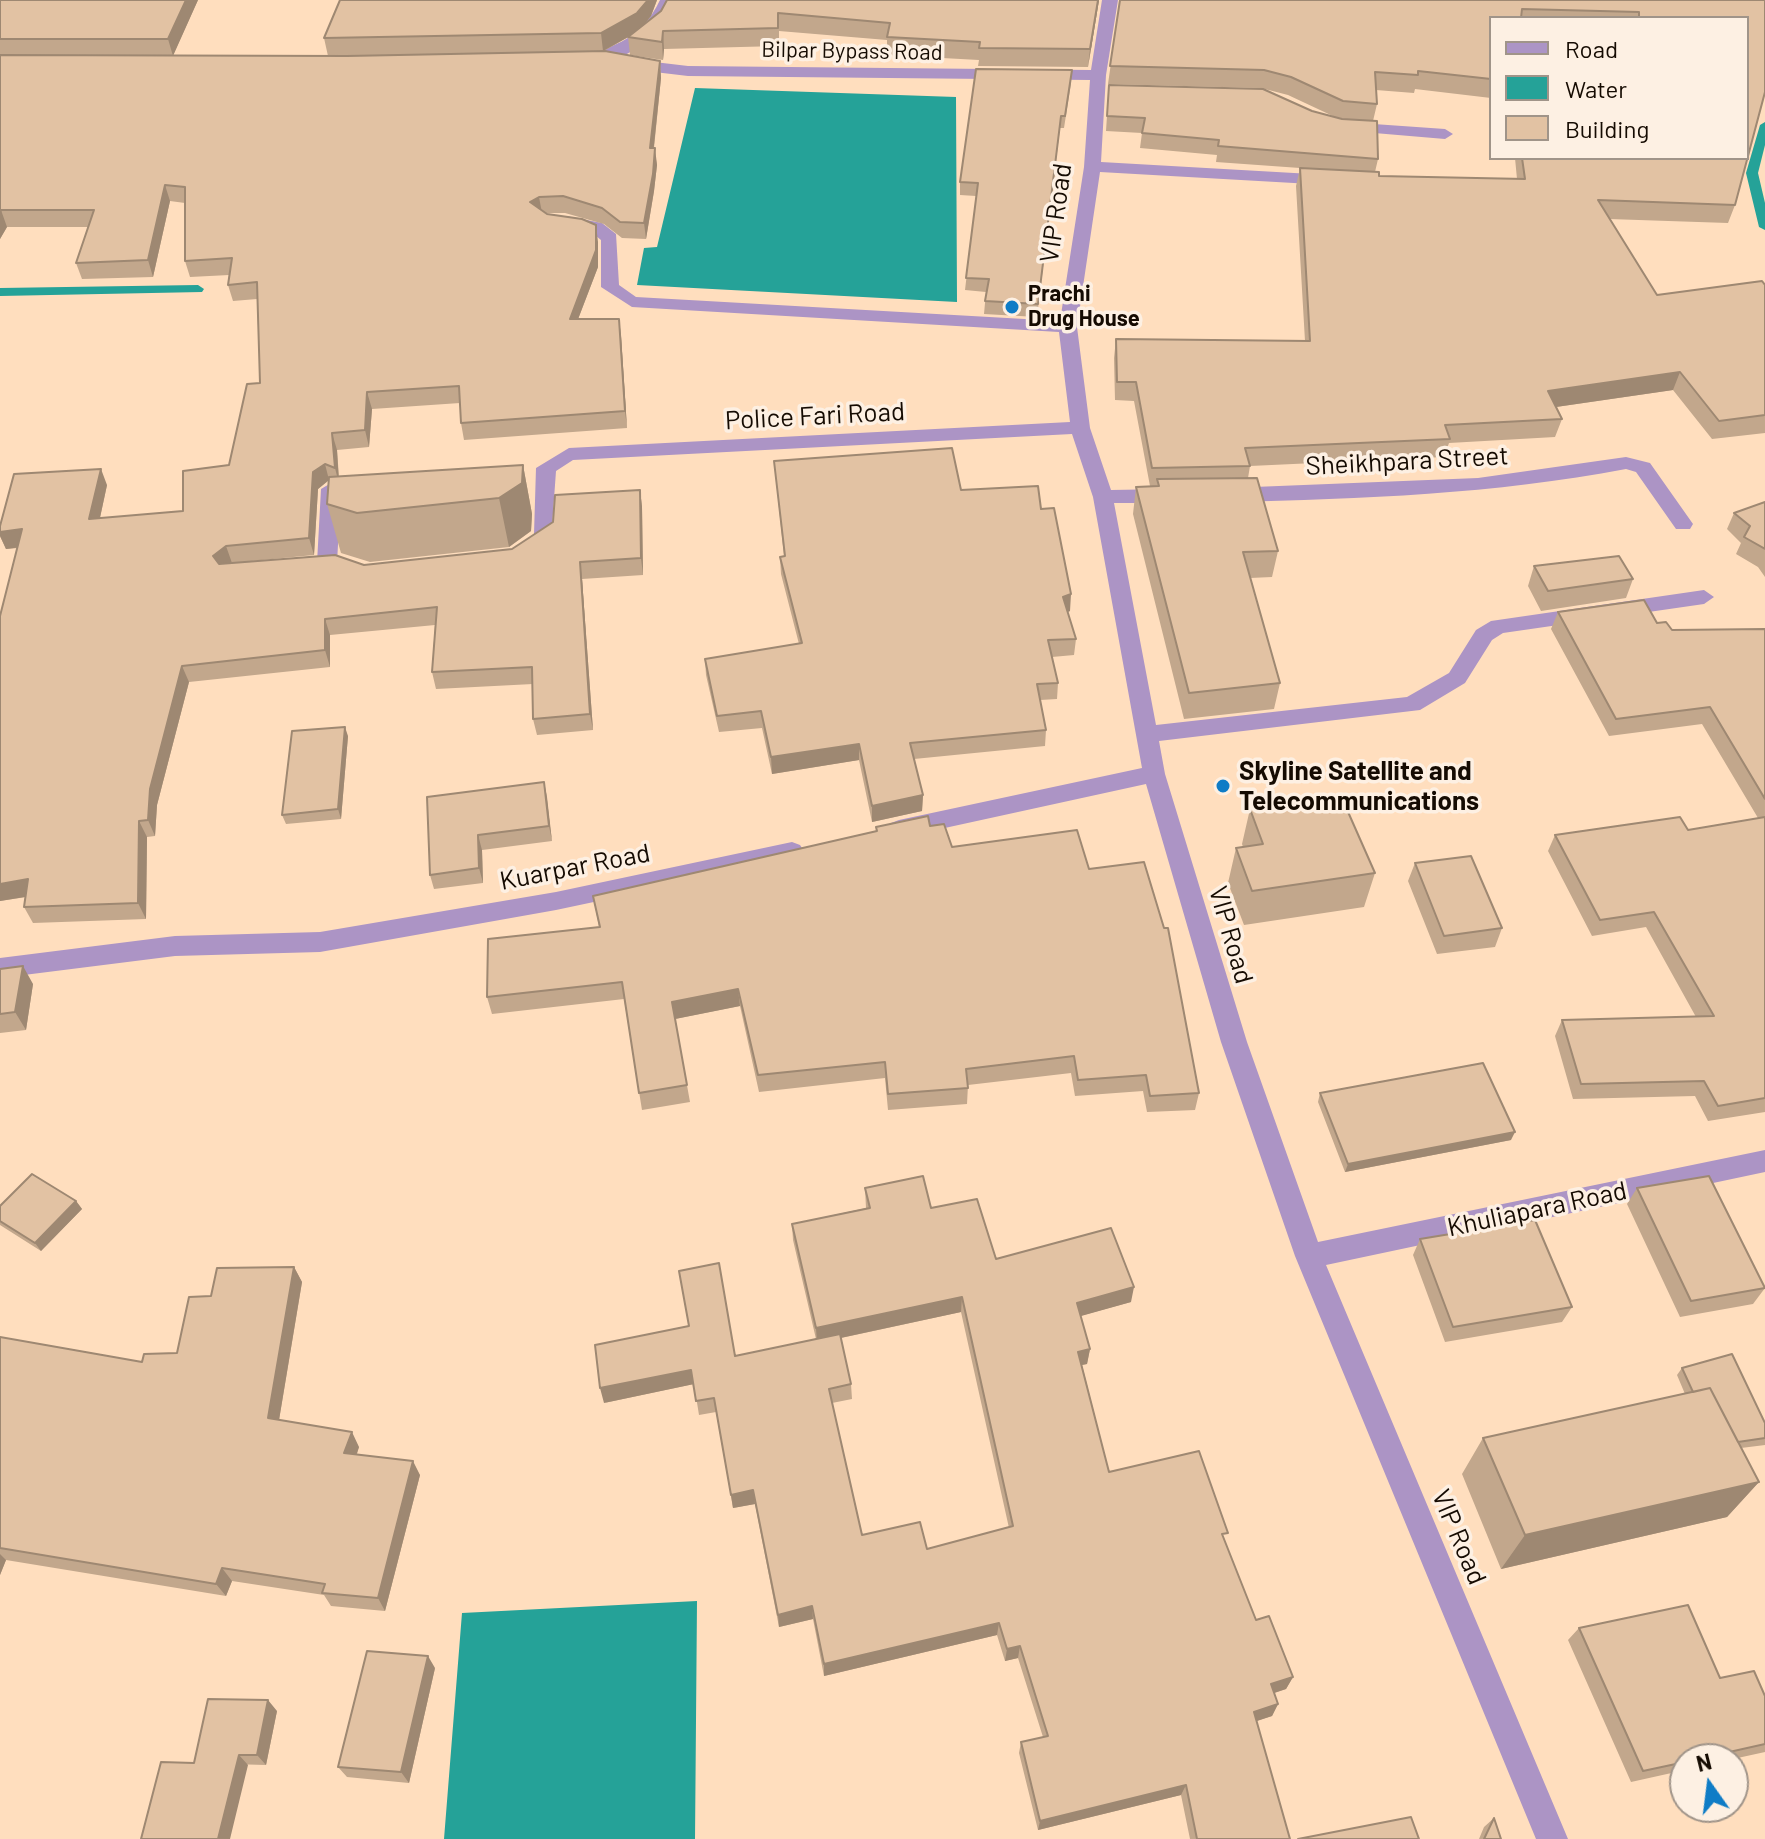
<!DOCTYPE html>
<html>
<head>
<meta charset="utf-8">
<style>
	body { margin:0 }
	#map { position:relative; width:1765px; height:1839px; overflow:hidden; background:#ffdebe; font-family:Barlow,sans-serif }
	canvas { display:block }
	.legend { position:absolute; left:1489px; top:16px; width:260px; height:144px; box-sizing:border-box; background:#fdf0e3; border:2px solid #a09489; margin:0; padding:10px 14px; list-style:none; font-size:24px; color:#150b02 }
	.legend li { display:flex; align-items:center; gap:16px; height:40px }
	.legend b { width:40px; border:2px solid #a09489 }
	.north { position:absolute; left:1669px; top:1743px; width:80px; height:80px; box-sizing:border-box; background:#fdf0e3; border:2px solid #a09489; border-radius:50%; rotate:346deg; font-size:22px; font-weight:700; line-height:32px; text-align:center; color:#150b02 }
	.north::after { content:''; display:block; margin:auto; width:28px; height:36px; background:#0f7cc6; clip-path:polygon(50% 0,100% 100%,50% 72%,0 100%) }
</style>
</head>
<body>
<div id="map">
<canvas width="1765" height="1839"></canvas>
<ul class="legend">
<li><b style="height:10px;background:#ac94c5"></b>Road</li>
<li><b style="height:22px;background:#25a298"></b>Water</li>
<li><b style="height:22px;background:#e2c2a3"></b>Building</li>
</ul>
<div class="north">N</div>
</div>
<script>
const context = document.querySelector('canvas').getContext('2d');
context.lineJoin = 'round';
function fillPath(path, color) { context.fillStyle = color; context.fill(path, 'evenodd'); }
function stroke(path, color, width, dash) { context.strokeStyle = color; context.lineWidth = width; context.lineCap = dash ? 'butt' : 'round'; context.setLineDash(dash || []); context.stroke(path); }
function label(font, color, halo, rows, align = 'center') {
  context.font = font + ' Barlow,sans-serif'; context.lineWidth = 7; context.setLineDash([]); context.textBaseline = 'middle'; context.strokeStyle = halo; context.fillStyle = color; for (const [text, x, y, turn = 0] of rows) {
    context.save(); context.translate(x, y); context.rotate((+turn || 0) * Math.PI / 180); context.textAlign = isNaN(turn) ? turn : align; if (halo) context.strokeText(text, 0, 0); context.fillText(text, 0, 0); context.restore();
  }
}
fillPath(new Path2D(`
	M695,88L956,97L957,302L637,285L644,248L657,247Z
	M697,1601L695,1839H444L462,1613Z`), '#25a298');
fillPath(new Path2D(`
	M1765,122V145L1758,173L1765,203V230L1759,227L1746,173L1760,125Z
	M198,285L204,289L202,292L0,296V288Z`), '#25a298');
fillPath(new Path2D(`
	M660,0H676C659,35 622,71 579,62V56C617,47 642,37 660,0Z
	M1102,0H1118L1106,75L1101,162L1329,175L1337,180L1329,185L1100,172L1077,327L1090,428L1111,490L1168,489L1178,496L1168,503H1114L1156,725L1407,697L1449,673L1476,630L1491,621L1704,590L1714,597L1704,604L1503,633L1492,640L1465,683L1420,710L1159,741L1165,774L1247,1042L1318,1242L1765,1150V1172L1326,1265L1568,1839H1536L1295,1256L1221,1042L1146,784L899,838L891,835L887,829L891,823L899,820L1142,768L1093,497L1072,434L573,460L556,471L551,541L525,559L515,552L534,534L536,468L569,448L1070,422L1059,332L632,307L601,287V240L590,231L557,221L566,216L602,223L616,234L619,285L636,297L1060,321L1084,167L1090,80L688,76L629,69L621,64L629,59L688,66L1091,70Z
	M1345,122L1445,129L1453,134L1445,139L1339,130V124Z
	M1626,457L1650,463L1693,524L1690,529H1676L1636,472L1626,469C1494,494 1363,499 1229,502L1219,495L1229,488L1478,478Z
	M331,483L341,489L337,563L327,570L317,563L321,489Z
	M792,842L800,845L804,851L800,857L792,860L556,910L320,952L175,956L0,978V958L175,936L320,932L556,892Z`), '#ac94c5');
fillPath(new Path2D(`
	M0,0H198L173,55L328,56L324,38L340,0H657L651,16L644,24L661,11L1099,0L1088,67L978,66L979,60L887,55V40L779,31V46L664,49L663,60L630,55L628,37L630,36L604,51L660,61L661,78L654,148L657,165L654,191L646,239L622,238L604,224L565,213H546L598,242V267L578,319L621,336L627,428L464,440L461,423L460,403L372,409L369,447L337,450L339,477L523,465L532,514L531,531L509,547L370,562L341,553L327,504L328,481L318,489L314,555L231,563L364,565L512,549L640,490L642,507L643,575L582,579L593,730L537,735L533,719V684L436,689L432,672L435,625L330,635V667L189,682L157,805L155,836L147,837L146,919L33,923L24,907L26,897L0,901V616L18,548L6,549L0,536V526L107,485L100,518L183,511L229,465L260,383L257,299L233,301L228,285L229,275L190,277L185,261V203L170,201L153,277L82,279L76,263L88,227H7L0,239Z
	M1120,0H1765V92L1735,205L1728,223L1609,219L1657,295L1762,281L1765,285V433L1712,439L1673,390L1556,407L1562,419L1555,437L1449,443L1444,457L1250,466L1248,478H1257L1278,551L1272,577L1250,578L1280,683L1274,709L1184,719L1133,514L1136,487L1156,486H1150L1134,401L1115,400L1114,358L1116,339L1305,341L1296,186L1300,168L1216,162L1217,155L1140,148L1142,133L1106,131L1109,85L1263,89L1312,111L1335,117L1288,95L1261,88L1108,84ZM1491,18H1747V158H1515L1517,179L1379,176V172H1375L1378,159L1377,121H1373L1377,104L1376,90L1414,93L1415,89L1491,98Z
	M1071,83L1064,128H1060L1037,317L984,314L986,292L965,290L976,196L960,195V182Z
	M774,461L961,490L1041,509L1070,611L1068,612L1076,639L1074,655L1052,657L1058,683L1057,699L1040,700L1046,730L1045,746L914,759L923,795L922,811L872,822L859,760L772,774L762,728L719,732L706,675L705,659L799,644L781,574L780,557L784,556Z
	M1765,502V577L1758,567L1736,554L1741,543L1727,529L1734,513Z
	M1534,566L1633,579L1626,598L1541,611L1528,586Z
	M1558,612L1657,623L1672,630L1765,629V1112L1708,1121L1695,1096L1573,1099L1555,1036L1562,1020L1696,1017L1646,927L1592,936L1548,851L1555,835L1688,830L1758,818L1702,724L1609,736L1551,629Z
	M348,736L341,819L286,824L282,815Z
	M544,782L552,841L482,850L483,883L434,889L430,875Z
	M1250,809L1375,873L1364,907L1244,925L1228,883L1236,848L1243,847L1242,844Z
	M930,826L952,847L1089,869L1199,1093L1195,1110L1147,1112L1143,1091L1075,1096L1071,1073L968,1085L967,1104L888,1110L885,1078L759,1092L740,1006L675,1019L690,1102L642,1110L624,999L492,1014L487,997L599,927L593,896L876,831V827Z
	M1415,863L1502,928L1495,947L1437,954L1408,881Z
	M0,969L33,984L26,1030L0,1033Z
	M1320,1093L1511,1140L1345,1172L1318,1102Z
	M865,1188L931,1208L996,1259L1131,1302L1080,1316L1090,1349L1087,1364L1082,1365L1109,1472L1225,1541L1256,1620L1293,1677L1286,1689L1274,1693L1278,1704L1272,1716L1256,1721L1290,1839H1190L1181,1795L1038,1830L1019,1753L1021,1742L1043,1737L1018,1658L1005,1661L997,1635L824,1676L813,1619L779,1627L755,1504L733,1508L716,1412L699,1415L694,1384L604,1403L735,1356L816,1339L793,1240L792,1224L866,1208ZM961,1312L1009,1528L927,1549L862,1535L832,1403L852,1399L851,1384L841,1338Z
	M1637,1188L1765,1288L1753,1304L1680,1317L1627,1204Z
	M76,1201L82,1209L41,1251L0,1225V1206Z
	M1420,1239L1572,1307L1562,1322L1445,1342L1413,1255Z
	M294,1267L302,1282L279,1420L359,1447L357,1454L420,1475L385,1611L331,1606L324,1595L232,1581L226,1596L6,1560L0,1575V1337L142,1362L177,1353L211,1296Z
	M1682,1368L1765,1423V1445L1741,1448L1759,1482L1727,1517L1501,1569L1462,1474L1483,1438L1685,1394L1677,1375Z
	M1579,1628L1720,1678L1765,1696V1752L1733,1759H1685V1770L1631,1782L1568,1640Z
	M435,1668L409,1783L347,1777L338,1767Z
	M277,1711L266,1765L194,1763Z
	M1494,1818L1501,1839H1479L1484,1827Z`), '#c2a78c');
fillPath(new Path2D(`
	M186,0H198L173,56L168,39Z
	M648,0H657L651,16L639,31L603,51L601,33Z
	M1098,0H1099L1088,67L1090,49Z
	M663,31L664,49L663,60L662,42Z
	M660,61L661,78L652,164L650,148Z
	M655,148L657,165L654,191L646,239L644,223Z
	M165,185L170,201L153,277L148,260Z
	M539,197L542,213L530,202Z
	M1,210L7,227L0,239V212Z
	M596,225L598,242V267L572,335L570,319Z
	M619,319L621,336L627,428L625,411Z
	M1680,372L1673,390L1542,409L1548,391Z
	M367,392L372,409L369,447L365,430Z
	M332,433L337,450L339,484L335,468Z
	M325,464L329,480L318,489L314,555L309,538L313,472Z
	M523,465L532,514L531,531L509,547L499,498Z
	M101,469L107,485L96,536L89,519Z
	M640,490L642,507L643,575L641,558Z
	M22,529L30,546L6,549L0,536V532Z
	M226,546L232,563L219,572L213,556Z
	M580,562L582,579L593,730L590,714Z
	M1071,594L1070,611L1062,614L1063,597Z
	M325,619L330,635V667L325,650Z
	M182,666L189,682L157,805L155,836L148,820L150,789Z
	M345,727L348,736L341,819L338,809Z
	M859,744V760L772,774L771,757Z
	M544,782L547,797L552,841L549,826Z
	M923,795L922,811L872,822V806Z
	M139,821L147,837L146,919L138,903Z
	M478,835L482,850L483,883L479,868Z
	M28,879L37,895L0,901V884Z
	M23,966L33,984L26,1030L15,1012Z
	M738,989L740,1006L675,1019L672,1002Z
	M1515,1132L1511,1140L1345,1172L1348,1164Z
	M76,1201L82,1209L41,1251L35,1243Z
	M294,1267L302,1282L277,1432L268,1418Z
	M1134,1287L1131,1302L1074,1318L1077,1303Z
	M962,1297L961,1312L817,1343L816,1328Z
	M1090,1349L1087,1364L1076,1366L1078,1352Z
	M691,1370L694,1384L604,1403L600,1388Z
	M352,1432L359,1447L352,1467L344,1453Z
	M413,1461L420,1475L385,1611L378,1598Z
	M1759,1482L1727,1517L1501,1569L1525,1535Z
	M753,1490L755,1504L733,1508L731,1495Z
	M0,1554L6,1560L0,1575Z
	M222,1568L232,1581L226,1596L216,1584Z
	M812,1606L813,1619L779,1627L778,1615Z
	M999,1623L997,1635L824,1676V1664Z
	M1020,1646L1018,1658L1005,1661L1007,1649Z
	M428,1656L435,1668L409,1783L401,1772Z
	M1293,1677L1286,1689L1265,1696L1271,1684Z
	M268,1700L277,1711L266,1765L257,1755Z
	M1278,1704L1272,1716L1248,1724L1254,1712Z
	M239,1755L248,1765L230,1839H218Z
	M1186,1785L1181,1795L1038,1830L1040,1821Z`), '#9e8872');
const building = new Path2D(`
	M0,0H186L168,39H0Z
	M340,0H648L637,13L601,33L324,38Z
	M667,0H1098L1090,49L979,48L980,42L887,37L890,23L778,13V28L663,31L662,42L628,37L661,11Z
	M1120,0H1765V92L1735,205L1598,200L1657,295L1762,281L1765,285V415L1719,421L1680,372L1548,391L1562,419L1445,425L1450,439L1245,448L1250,466L1152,468L1136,382H1117L1116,339L1310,341L1300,168L1379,172V176L1525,179L1522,158H1747V18H1639V12L1522,9L1521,18H1491V79L1418,71V75L1375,72L1377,104L1343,101L1291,77L1264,70L1110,66Z
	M605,51L660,61L650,148H655L653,174L644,223L620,222L602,208L563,196L539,197L530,202L547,214L582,219L596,225V250L570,319H619L625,411L461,423L459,386L367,392L365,430L332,433L335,468L325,464L313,472L309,538L226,546L213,556L219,564L335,555L364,565L512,549L553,522L555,495L640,490L641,558L580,562L590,714L533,719L532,667L432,672L437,607L325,619V650L182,666L150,789L148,820L139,821L138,903L24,907L28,879L0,884V616L22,529L0,532V526L14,474L101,469L89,519L183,511V471L229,465L247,384L260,383L257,282L228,285L232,258L185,261V187L165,185L148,260L76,263L94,210H1L0,212V55L347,56Z
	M976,69L1072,70L1065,116H1061L1038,304L985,301L989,279L966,278L978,183L960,182Z
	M1109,85L1263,89L1312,111L1342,119L1377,121L1378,159L1218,146L1219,140L1142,133L1145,118L1107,116Z
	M952,448L961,490L1038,486L1041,509L1054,508L1071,594L1063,597L1076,639L1048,640L1058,683L1037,684L1046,730L910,743L923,795L872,806L859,744L771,757L761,711L717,716L705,659L802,643L780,557L785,556L774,461Z
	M523,465L522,483L499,498L357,513L327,504L329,477Z
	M1257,478L1278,551L1243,552L1280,683L1189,693L1136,487L1159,486L1157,479Z
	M1765,502V549L1744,537L1750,526L1734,513Z
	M1619,556L1633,579L1548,591L1534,566Z
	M1644,600L1657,623L1666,622L1672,630L1765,629V799L1710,707L1616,719L1558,612Z
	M345,727L338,809L282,815L292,731Z
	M544,782L549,826L478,835L479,868L430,875L427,797Z
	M1341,796L1375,873L1252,891L1236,848L1263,844L1250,809Z
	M928,816L930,826L944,824L952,847L1077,830L1089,869L1144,862L1164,928H1168L1199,1093L1150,1096L1146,1075L1078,1080L1074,1056L966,1069L968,1088L888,1094L885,1062L758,1075L738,989L672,1002L687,1085L639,1093L622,982L487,997L488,939L600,927L593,896L877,831L876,827Z
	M1680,817L1688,830L1765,817V1098L1718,1106L1704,1081L1581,1084L1562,1020L1714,1016L1654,912L1600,920L1555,835Z
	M1471,856L1502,928L1444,936L1415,863Z
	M23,966L15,1012L0,1014V969Z
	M1483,1063L1515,1132L1348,1164L1320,1093Z
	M32,1174L76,1201L35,1243L0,1221V1206Z
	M923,1176L931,1208L977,1199L996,1259L1111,1228L1134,1287L1077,1303L1090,1349L1078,1352L1109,1472L1199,1451L1228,1533L1222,1534L1256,1620L1269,1616L1293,1677L1271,1684L1278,1704L1254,1712L1290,1839H1197L1186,1785L1040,1821L1021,1742L1048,1736L1020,1646L1007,1649L999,1623L824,1664L812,1606L778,1615L753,1490L731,1495L714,1398L696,1401L691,1370L600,1388L595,1345L689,1326L679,1271L719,1263L735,1356L840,1334L851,1384L829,1389L862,1535L920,1522L927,1549L1013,1526L962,1297L816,1328L792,1224L870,1208L865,1188Z
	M1709,1176L1765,1288L1691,1301L1637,1188Z
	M1535,1220L1572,1307L1453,1327L1420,1239Z
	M294,1267L268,1418L352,1432L344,1453L413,1461L378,1598L322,1593L325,1584L222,1568L216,1584L0,1548V1337L142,1362L144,1354L177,1353L189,1297L211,1296L217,1268Z
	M1732,1354L1765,1423V1438L1738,1442L1710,1388L1693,1392L1682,1368Z
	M1710,1388L1759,1482L1525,1535L1483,1438Z
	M1688,1605L1720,1678L1754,1671L1765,1696V1744L1698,1759H1685V1762L1643,1771L1579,1628Z
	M367,1651L428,1656L401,1772L338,1767Z
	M208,1699L268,1700L257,1755H239L218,1839H141L161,1762L194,1763Z
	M1411,1817L1419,1839H1298Z
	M1494,1818L1501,1839H1484Z`);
fillPath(building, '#e2c2a3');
stroke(building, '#9e8872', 2);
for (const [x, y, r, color] of [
	[1012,307,8,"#0f7cc6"],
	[1223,786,8,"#0f7cc6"]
]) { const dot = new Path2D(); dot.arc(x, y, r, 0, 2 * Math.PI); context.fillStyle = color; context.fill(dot); stroke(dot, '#fdf0e3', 3); }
label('22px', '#150b02', '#fdf0e3', [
	["Bilpar Bypass Road",852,51,1]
]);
label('bold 22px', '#150b02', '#fdf0e3', [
	["Prachi",1028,294],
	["Drug House",1028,319]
], 'left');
label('26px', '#150b02', '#fdf0e3', [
	["VIP Road",1056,213,-82],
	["Police Fari Road",815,416,-3],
	["Sheikhpara Street",1407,461,-3],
	["Kuarpar Road",575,867,-11],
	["VIP Road",1231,935,74],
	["Khuliapara Road",1537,1209,-12],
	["VIP Road",1459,1537,67]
]);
label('bold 26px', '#150b02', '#fdf0e3', [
	["Skyline Satellite and",1239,771],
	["Telecommunications",1239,801]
], 'left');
</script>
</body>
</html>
